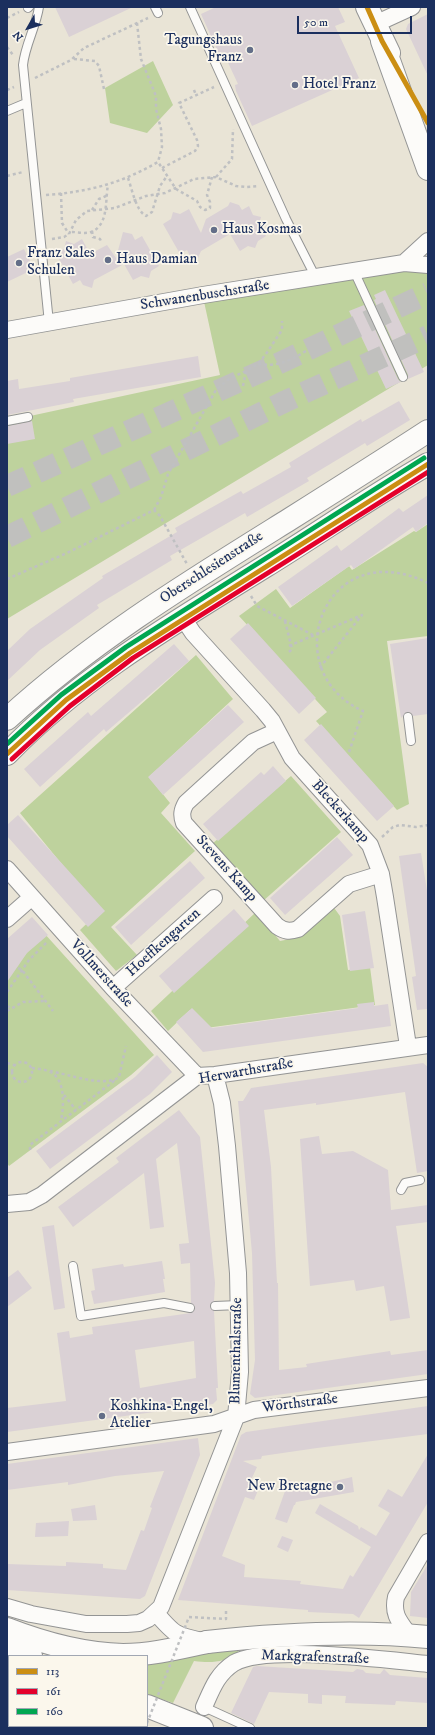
<!DOCTYPE html>
<html>
<head>
<meta charset="utf-8">
<style>
	body { margin:0 }
	#map { position:relative; width:435px; height:1735px; overflow:hidden; background:#e9e4d6; font-family:"IM FELL DW Pica",serif }
	canvas { display:block }
	.frame { position:absolute; inset:0; border:8px solid #1b2f5e; pointer-events:none }
	.legend { position:absolute; left:8px; top:1655px; width:140px; height:72px; box-sizing:border-box; background:#fbf7ec; border:1px solid #a1a7b3; margin:0; padding:5px 7px; list-style:none; font-size:12px; color:#1b2f5e }
	.legend li { display:flex; align-items:center; gap:8px; height:20px }
	.legend b { width:20px; border:1px solid #a1a7b3 }
	.north { position:absolute; left:8px; top:8px; width:40px; height:40px; -webkit-text-stroke:3px #fbf7ec; paint-order:stroke; rotate:231deg; font-size:11px; font-weight:700; line-height:16px; text-align:center; color:#1b2f5e }
	.north::after { content:''; display:block; margin:auto; width:14px; height:18px; background:#1b2f5e; clip-path:polygon(50% 0,100% 100%,50% 72%,0 100%) }
	.scale { position:absolute; left:297px; top:16px; width:115px; height:18px; box-sizing:border-box; border:2px solid #1b2f5e; border-top:0; padding-left:5px; font-size:12px; line-height:14px; white-space:nowrap; color:#1b2f5e; -webkit-text-stroke:3px #fbf7ec; paint-order:stroke }
</style>
</head>
<body>
<div id="map">
<canvas width="435" height="1735"></canvas>
<div class="frame"></div>
<ul class="legend">
<li><b style="height:5px;background:#cb8e13"></b>113</li>
<li><b style="height:5px;background:#e4002b"></b>161</li>
<li><b style="height:5px;background:#00a651"></b>160</li>
</ul>
<div class="north">N</div>
<div class="scale">50 m</div>
</div>
<script>
const context = document.querySelector('canvas').getContext('2d');
context.lineJoin = 'round';
function fillPath(path, color) { context.fillStyle = color; context.fill(path, 'evenodd'); }
function stroke(path, color, width, dash) { context.strokeStyle = color; context.lineWidth = width; context.lineCap = dash ? 'butt' : 'round'; context.setLineDash(dash || []); context.stroke(path); }
function label(font, color, halo, rows, align = 'center') {
  context.font = font + ' "IM FELL DW Pica",serif'; context.lineWidth = 3.5; context.setLineDash([]); context.textBaseline = 'middle'; context.strokeStyle = halo; context.fillStyle = color; for (const [text, x, y, turn = 0] of rows) {
    context.save(); context.translate(x, y); context.rotate((+turn || 0) * Math.PI / 180); context.textAlign = isNaN(turn) ? turn : align; if (halo) context.strokeText(text, 0, 0); context.fillText(text, 0, 0); context.restore();
  }
}
fillPath(new Path2D(`
	M153,61L173,105L147,133L110,123L105,88Z
	M428,263V365L7,619V421L220,375L203,297Z
	M428,524V636L387,641L409,804L397,810L316,721L327,712L239,616L276,589L290,608L349,566L352,570L414,531L416,532Z
	M196,655L233,699L149,777L170,803L161,813L195,851L111,927L137,955L116,971L80,930L100,911L20,813Z
	M291,776L341,832L263,901L212,844Z
	M332,905L340,916L348,970L370,967L375,1005L206,1028L190,1010L168,1031L151,1011L256,912L280,941L290,939Z
	M44,933L154,1055L131,1075L9,1166L7,1163V975Z
	M239,1648L238,1652C224,1663 211,1663 194,1661L173,1703L147,1694V1659Z`), '#bed29d');
fillPath(new Path2D(`
	M55,7H133L69,37Z
	M216,7H338L345,22L335,26L359,78L252,126L236,91L235,85L238,84L223,52L219,54L201,14Z
	M428,14V76L406,29L408,24Z
	M230,202L239,205L242,210L249,206L253,215L261,217L259,224L266,236L258,241L255,248L248,246L240,251L230,234L201,251L198,258L190,256L187,250L180,254L163,224L171,219L173,212L180,214L189,209L201,233L206,219L228,206Z
	M123,232L132,234L135,240L142,236L159,266L151,271L149,278L141,276L133,280L124,264L94,280L92,288L83,285L80,280L73,284L68,275L61,273L63,266L56,254L64,249L66,241L74,244L82,239L90,254L107,245L116,258Z
	M24,249L34,269L7,282V257Z
	M385,290L424,372L408,379V375L374,300L376,299L374,295Z
	M364,305L398,379L401,382L386,389L349,311Z
	M198,356L201,377L73,399L74,402L7,415V381L18,379L19,389L70,381V378Z
	M399,401L410,420L367,446L365,443L307,478L309,481L247,517L245,513L170,556L172,560L97,605L99,608L40,650L7,681V651L30,629L103,578L102,576L177,532L175,528L241,491L243,494L291,467L289,463L361,419L362,422Z
	M32,421L35,439L7,444V426Z
	M428,495V523L416,532L413,527L354,569L351,565L292,606L278,587L337,545L341,551L399,508L403,512Z
	M248,623L316,698L299,714L230,639Z
	M428,638V714L413,716L410,712H407L401,718L390,644Z
	M174,644L189,661L106,732L104,729L40,787L24,769L88,712L91,716Z
	M228,705L244,722L163,795L148,777Z
	M321,724L394,806L377,821L304,740Z
	M273,766L286,781L218,841L203,824L261,772L264,775Z
	M18,815L105,911L88,927L7,836V825Z
	M337,837L353,855L285,915L270,898Z
	M421,853L428,897V1009L417,1010L412,977L416,976L399,856Z
	M190,861L205,878L131,945L115,927Z
	M234,909L249,926L174,993L159,976Z
	M365,911L374,968L350,971L342,915Z
	M32,917L48,935L27,953L7,982V939Z
	M374,1002V1006L388,1004L391,1026L203,1052L176,1022L192,1008L212,1028L358,1008L357,1004Z
	M157,1055L172,1072L150,1094L50,1169L36,1151L135,1077Z
	M423,1063L428,1067V1171L417,1173L405,1092L316,1105V1103L264,1110L271,1167L277,1283H278L279,1370L307,1367L306,1364L390,1351L391,1355L428,1350V1374L255,1398L250,1394L255,1360L252,1253L238,1101H243L251,1088Z
	M179,1110L200,1137L215,1283L214,1301L210,1306L211,1309L214,1311L218,1388H216L217,1400L213,1404L7,1432V1408L66,1401L57,1333L69,1331L70,1338L93,1334L92,1327L191,1313L194,1311L195,1306L191,1303L190,1263L181,1264L179,1244L189,1243L177,1143L156,1159L164,1227L150,1229L144,1173L73,1227L58,1207L119,1162L116,1158ZM194,1341L196,1378L140,1388L135,1350Z
	M319,1136L322,1154L353,1151L388,1170L391,1210L428,1205V1222L396,1226L410,1318L390,1321L384,1286L356,1291L354,1280L310,1286L300,1139Z
	M54,1225L65,1308L54,1310L42,1227Z
	M162,1261L165,1279H163L165,1292L94,1304L91,1291L95,1290L92,1269L123,1264L124,1267Z
	M18,1270L32,1288L7,1307V1278Z
	M428,1406V1434L317,1448L262,1456L261,1459L243,1461L257,1467L251,1480L261,1483L254,1500L245,1497L222,1556L245,1565L244,1577L301,1581L300,1584L343,1589L350,1575L353,1577L371,1547L315,1513L320,1504L358,1526L359,1530L361,1527L376,1536L390,1513L378,1506L388,1489L402,1497L428,1454V1502L359,1618L353,1614L308,1612V1610L178,1600L241,1435L246,1432Z
	M198,1438L200,1455L145,1596L140,1599L7,1590V1564L66,1566V1562L103,1564V1568L126,1570L141,1530L144,1531L152,1508L150,1507L164,1471L115,1476L68,1485V1482L7,1490V1464Z
	M352,1477L354,1492L296,1502L295,1505H294L287,1523L275,1519L289,1480L300,1484H322Z
	M95,1505L97,1520L73,1521L71,1509Z
	M69,1521L68,1536L35,1537L36,1523Z
	M282,1536L293,1540L288,1552L277,1547Z
	M428,1564V1618L410,1616L411,1592Z
	M257,1666L353,1672L357,1669L363,1670L366,1673L380,1674L384,1669L390,1675L428,1678V1703L396,1701L395,1705L345,1703L346,1696L322,1695V1704L308,1703V1694L269,1692L254,1724L231,1713L253,1667Z`), '#dad1d5');
stroke(new Path2D(`
	M7,486L271,367L428,293
	M7,537L286,401L428,336`), '#c0c0be', 22, [22, 11]);
const lane = new Path2D(`
	M39,7C36,27 25,45 23,65L49,323
	M155,7L158,13
	M190,7L286,219L316,278
	M28,8L29,7
	M7,111L26,103
	M354,271L403,377
	M7,421L28,417
	M408,717L411,741
	M401,1190L405,1183L420,1180
	M73,1266L81,1316L164,1303L190,1308
	M215,1306L239,1305
	M204,1707L250,1728`);
const street = new Path2D(`
	M375,24L412,7
	M404,263L428,241
	M7,330L203,295L404,263L428,265
	M183,618L193,633L263,710L272,721L292,758L370,845L381,874L385,897L408,1046
	M277,731L253,742L186,803C182,810 181,815 184,823L277,926C284,931 289,932 298,929L349,884L381,874
	M7,869L113,988L197,1076
	M7,919L32,897
	M113,988L214,898
	M7,1204L29,1202L42,1195L197,1076L215,1075L428,1045
	M7,1452L214,1424L254,1410L428,1388
	M7,1607L31,1614L86,1624H127L139,1623L148,1619L161,1607L236,1417L240,1372L238,1273L227,1146L222,1103L215,1075
	M156,1613C174,1634 175,1635 202,1641
	M410,1636C400,1622 392,1615 396,1597L428,1542
	M204,1707C212,1689 217,1674 234,1663C266,1644 387,1660 428,1664
	M7,1715L9,1716
	M30,1726L34,1728`);
const secondary = new Path2D(`
	M367,7L389,53
	M382,41L428,169
	M7,719C93,640 192,580 290,519C336,490 382,461 428,431
	M7,754C81,677 174,623 264,567C319,533 372,496 428,464
	M207,1642C280,1634 355,1630 428,1637`);
const highway = new Path2D(`
	M7,1629C43,1643 84,1654 123,1655C151,1655 179,1648 207,1642
	M7,1645L31,1656
	M7,1691L9,1692
	M147,1706L202,1728
	M89,1726L94,1728`);
stroke(lane, '#939494', 10);
stroke(street, '#939494', 18);
stroke(secondary, '#939494', 24);
stroke(highway, '#939494', 24);
stroke(new Path2D(`
	M7,18L19,12
	M137,23L141,59L156,96V109L161,129L162,147L158,162
	M7,47L13,55
	M74,59L95,61L99,66L104,89
	M35,78L71,60L84,48L148,18
	M7,90L14,87
	M194,90L196,95
	M162,168L195,151L198,146L197,140L179,103L214,87
	M7,176L23,172
	M216,177L232,159L233,129
	M128,178C132,189 136,211 146,216L152,212L160,186L167,176
	M61,193L62,223L69,234
	M46,195C88,192 122,183 158,162L176,189L197,201L200,207L205,210L210,208V202L207,195L212,177
	M92,210L99,199L106,196
	M92,231L93,237L100,239L102,243
	M72,232C78,232 85,234 91,232C109,225 105,200 108,185
	M52,239L64,237L69,234L76,220L87,211L115,208L146,196L165,193L194,179L216,177L236,186L246,187L258,186
	M258,364C279,367 292,360 309,349
	M243,386L246,371L258,364L266,354L282,330V321
	M154,510L161,497L168,474L216,390L229,379L246,371
	M7,579L67,553L154,510L160,516L187,564
	M251,596L257,606L313,635
	M428,607V605
	M285,621L291,645L288,646
	M289,652L292,649L291,645L362,615L318,670
	M349,752L363,711C274,671 324,532 428,583
	M382,837L393,827L400,825L416,827L428,825
	M18,968L22,970L53,1011
	M7,992L29,960L47,942
	M7,1006L11,1008
	M7,1011L23,1002L46,1001
	M12 1072a10 10 0 1 1 20 0a10 10 0 1 1-20 0Z
	M7,1063L14,1065
	M32,1068C37,1069 43,1069 48,1071C66,1077 64,1106 61,1120
	M50,1071C67,1074 105,1088 119,1077L126,1046
	M64,1095L76,1110
	M30,1150V1145L114,1081L116,1084
	M189,1617L226,1619V1610`), '#bfc0c2', 2.5, [3, 3]);
stroke(lane, '#fcfbf9', 8);
stroke(street, '#fcfbf9', 16);
stroke(secondary, '#fcfbf9', 22);
stroke(highway, '#fcfbf9', 22);
stroke(new Path2D(`
	M147,1723L189,1617`), '#bfc0c2', 2.5, [3, 3]);
stroke(new Path2D(`
	M367,7L382,41L428,123
	M7,754L66,700L130,653L428,464`), '#cb8e13', 5);
stroke(new Path2D(`
	M12,759L70,706L133,658L428,472`), '#e4002b', 5);
stroke(new Path2D(`
	M7,744L61,695L126,647L424,458`), '#00a651', 5);
for (const [x, y, r, color] of [
	[250,50,4,"#636e88"],
	[295,85,4,"#636e88"],
	[214,230,4,"#636e88"],
	[108,260,4,"#636e88"],
	[19,263,4,"#636e88"],
	[102,1416,4,"#636e88"],
	[340,1487,4,"#636e88"]
]) { const dot = new Path2D(); dot.arc(x, y, r, 0, 2 * Math.PI); context.fillStyle = color; context.fill(dot); stroke(dot, '#fbf7ec', 1.5); }
label('15px', '#1b2f5e', '#fbf7ec', [
	["Tagungshaus",242,41,"right"],
	["Franz",242,58,"right"],
	["Hotel Franz",303,85],
	["Haus Kosmas",222,230],
	["Franz Sales",27,254],
	["Schulen",27,271],
	["Haus Damian",116,260],
	["Koshkina-Engel,",110,1407],
	["Atelier",110,1424],
	["New Bretagne",332,1487,"right"]
], 'left');
label('15px', '#1b2f5e', '#fbf7ec', [
	["Schwanenbuschstraße",205,296,-9],
	["Oberschlesienstraße",212,568,-33],
	["Bleckerkamp",340,812,48],
	["Stevens Kamp",226,869,48],
	["Hoeffkengarten",164,943,-42],
	["Vollmerstraße",101,974,48],
	["Herwarthstraße",246,1072,-10],
	["Blumenthalstraße",237,1351,-89],
	["Wörthstraße",300,1404,-7],
	["Markgrafenstraße",315,1658,2]
]);
</script>
</body>
</html>
